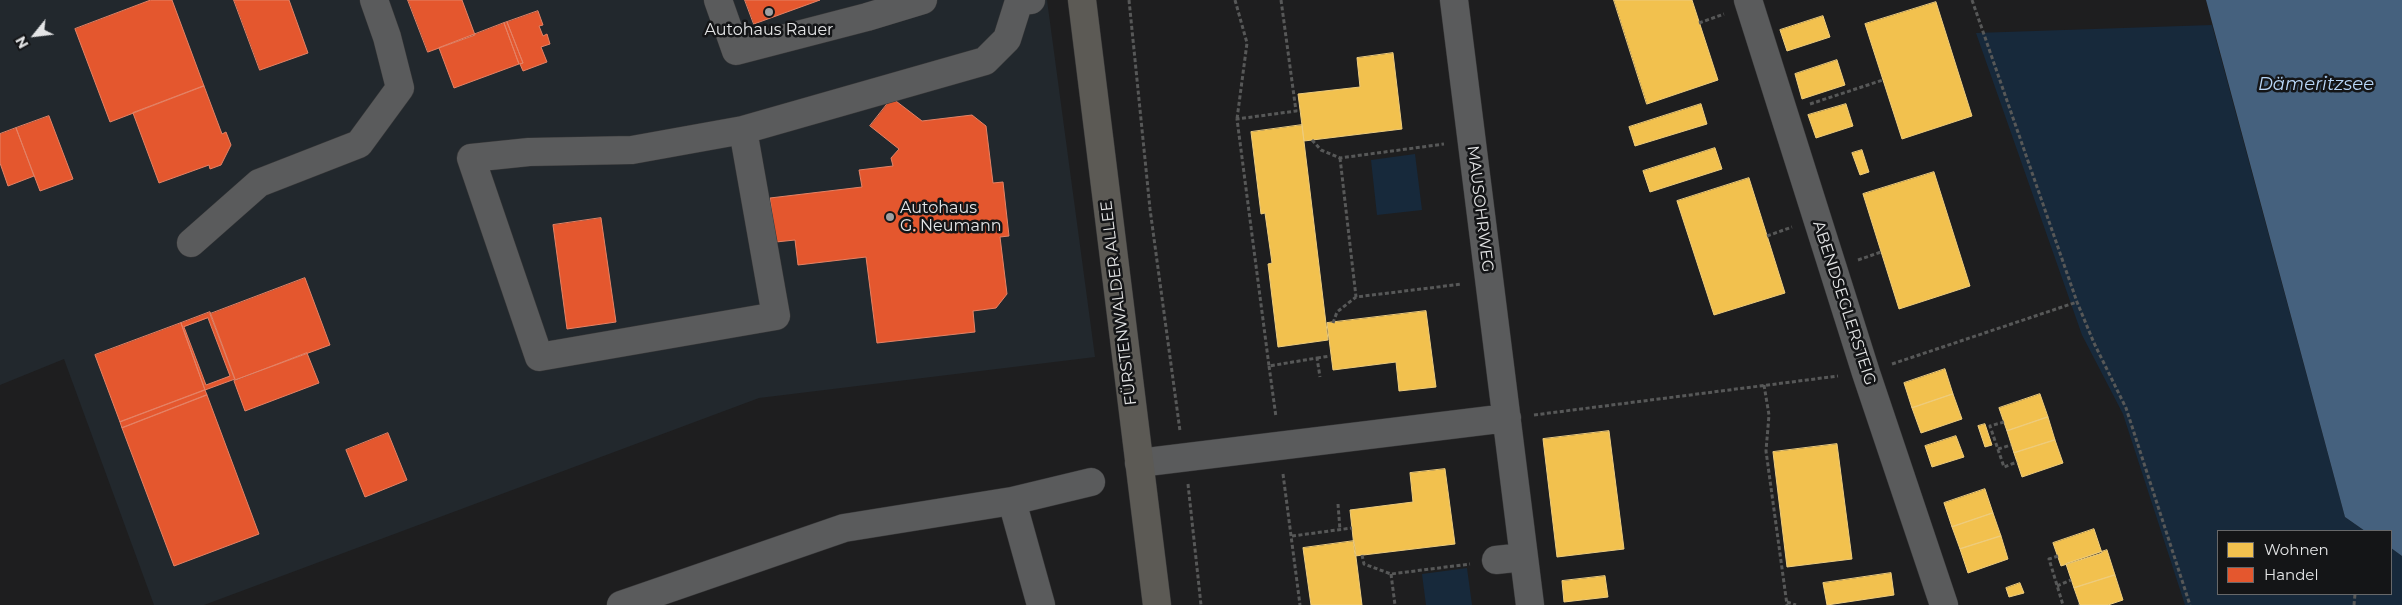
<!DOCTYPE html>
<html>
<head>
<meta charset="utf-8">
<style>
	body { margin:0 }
	#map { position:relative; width:2402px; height:605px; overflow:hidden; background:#1e1e1f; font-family:Montserrat,sans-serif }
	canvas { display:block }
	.legend { position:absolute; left:2217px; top:530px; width:175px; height:65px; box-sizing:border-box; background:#141517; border:1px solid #67686a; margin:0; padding:6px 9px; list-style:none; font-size:15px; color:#e4e5e6 }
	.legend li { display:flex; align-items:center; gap:10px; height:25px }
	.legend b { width:25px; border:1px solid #67686a }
	.north { position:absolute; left:10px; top:10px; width:50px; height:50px; -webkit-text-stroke:4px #141517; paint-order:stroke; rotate:241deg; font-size:14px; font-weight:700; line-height:20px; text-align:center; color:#e4e5e6 }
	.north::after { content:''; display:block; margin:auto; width:18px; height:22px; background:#e4e5e6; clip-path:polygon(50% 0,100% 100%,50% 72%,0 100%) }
</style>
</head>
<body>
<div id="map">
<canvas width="2402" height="605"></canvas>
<ul class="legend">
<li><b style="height:14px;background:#f2c14e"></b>Wohnen</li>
<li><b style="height:14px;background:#e4572e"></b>Handel</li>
</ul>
<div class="north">N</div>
</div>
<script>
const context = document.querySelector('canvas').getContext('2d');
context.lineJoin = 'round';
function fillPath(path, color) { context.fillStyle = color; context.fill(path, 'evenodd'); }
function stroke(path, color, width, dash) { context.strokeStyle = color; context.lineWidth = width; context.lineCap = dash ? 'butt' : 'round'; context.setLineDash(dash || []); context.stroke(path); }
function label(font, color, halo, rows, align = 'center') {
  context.font = font + ' Montserrat,sans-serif'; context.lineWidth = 5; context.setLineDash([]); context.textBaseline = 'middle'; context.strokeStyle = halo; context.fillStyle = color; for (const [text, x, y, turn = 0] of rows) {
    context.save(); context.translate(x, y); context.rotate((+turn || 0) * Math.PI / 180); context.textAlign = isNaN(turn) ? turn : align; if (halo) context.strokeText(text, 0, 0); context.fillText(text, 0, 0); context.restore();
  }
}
fillPath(new Path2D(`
	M0,0H1047L1095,357L759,398L204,605H154L64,359L0,385Z`), '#22282d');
fillPath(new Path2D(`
	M2212,25L2345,517L2365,531H2218V594H2391V548L2402,556V605H2185L2123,414L2082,335L1976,33Z
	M1415,154L1422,210L1377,215L1371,160Z
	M1467,568L1472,605H1426L1422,574Z`), '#17293b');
fillPath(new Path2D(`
	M2206,0H2402V556L2391,548V531H2365L2345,517Z`), '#45617e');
const homes = new Path2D(`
	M1614,0H1692L1718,80L1647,104Z
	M1936,2L1972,116L1902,139L1865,24Z
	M1823,16L1830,37L1787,51L1780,30Z
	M1393,53L1402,129L1304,141L1298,94L1360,87L1357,58Z
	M1837,60L1845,85L1802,99L1795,74Z
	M1701,104L1707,124L1635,146L1629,127Z
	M1846,104L1853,126L1816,138L1808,115Z
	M1302,125L1328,340L1278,347L1268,264L1272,263L1265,213L1261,214L1251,132Z
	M1715,148L1722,169L1650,192L1643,171Z
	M1862,150L1869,172L1860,175L1852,153Z
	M1934,172L1970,286L1899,309L1863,194Z
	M1749,178L1785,293L1714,315L1677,201Z
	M1426,311L1436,387L1399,391L1396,362L1333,370L1327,323Z
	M1945,369L1953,394L1912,408L1904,383Z
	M1953,394L1962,419L1921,433L1912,408Z
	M2040,394L2048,417L2007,431L1999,408Z
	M2048,417L2055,440L2014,453L2007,431Z
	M1985,424L1992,445L1985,447L1978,426Z
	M1609,431L1624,549L1557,557L1543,439Z
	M1956,436L1964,457L1932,467L1925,446Z
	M2055,440L2063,463L2022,477L2014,453Z
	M1837,444L1852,559L1787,567L1773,452Z
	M1445,469L1455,544L1355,556L1350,510L1413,502L1410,473Z
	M1985,489L1993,513L1952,527L1944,503Z
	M1993,513L2001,536L1960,549L1952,527Z
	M2094,529L2102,553L2061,566L2053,543Z
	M2001,536L2008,559L1968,573L1960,549Z
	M1354,541L1362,605H1311L1303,548Z
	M2107,550L2115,575L2074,588L2066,564Z
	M1891,573L1894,595L1827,605L1823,583Z
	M2115,575L2123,600L2108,605H2080L2074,588Z
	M1605,576L1608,597L1564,602L1562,581Z
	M2020,583L2024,593L2009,597L2006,588Z`);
fillPath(homes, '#f2c14e');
stroke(homes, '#eecc7c', 1);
const shops = new Path2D(`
	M151,0H172L204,86L110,122L75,29Z
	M234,0H289L308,53L260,70Z
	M408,0H462L475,35L428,52Z
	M745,0H820L754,24Z
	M538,11L543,25L539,26L543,36L547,34L550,44L541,47L547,62L523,71L520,64L523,63L507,22Z
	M507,22L523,63L519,64L504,23Z
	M504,23L519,64L454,88L439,48Z
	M204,86L222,134L226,132L231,145L221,165L210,169L209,165L159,183L133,113Z
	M892,98L922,121L972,115L986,126L993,183L1003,182L1009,236L1000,237L1007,294L996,308L973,311L975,332L877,343L866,257L798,265L795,240L776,242L770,198L862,187L859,170L893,166L891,158L899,149L870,126Z
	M49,116L73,179L40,191L16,128Z
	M16,128L34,176L8,186L0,163V134Z
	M601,218L616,322L567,329L553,225Z
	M305,278L330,345L235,380L210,314Z
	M210,312L235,379L205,390L181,323Z
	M208,318L230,376L206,385L184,327Z
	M181,323L205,390L120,422L95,355Z
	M307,353L319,383L245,411L234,381Z
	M205,390L207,395L122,428L120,422Z
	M207,395L259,534L174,566L122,428Z
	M388,433L407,480L365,497L346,450Z`);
fillPath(shops, '#e4572e');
stroke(shops, '#e48265', 1);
const minor = new Path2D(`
	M718,0L736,51L867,17L923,0
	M1454,0L1530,605
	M1748,0L1866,373L1944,605
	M743,130L632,150L529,152L471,158L539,357L776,316L743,130L985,61L1007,39L1019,1L1031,0
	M191,243L259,183L359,144L400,88L387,37L374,0
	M1139,463L1507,418
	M1012,501L1041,605
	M1496,560L1524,557
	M621,605L844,528L1012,501L1091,482`);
const major = new Path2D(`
	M1082,0L1157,605`);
stroke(minor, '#383839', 29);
stroke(major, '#383839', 29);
stroke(new Path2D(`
	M1129,0L1150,209L1180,431
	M1235,0L1247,43L1237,119
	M1281,0L1296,111L1237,119L1269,366L1317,358L1320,377
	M1972,0L2077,302L2094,343L2126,408L2190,605
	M1699,23L1724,14
	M1810,104L1883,80
	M1312,140L1321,150L1340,158L1444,144
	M1340,158L1356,297L1462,284
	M1767,236L1792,227
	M1858,260L1881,252
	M1333,323L1337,312L1356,297
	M1317,358L1330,356
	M1892,364L2077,302
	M1269,366L1276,417
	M1764,385L1769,415L1766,451L1787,605
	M1534,415L1838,376
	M2004,422L1990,426L2004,467L2017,462
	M1998,449L2011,445
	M1283,474L1300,605
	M1188,484L1201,605
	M1338,504L1340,530
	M1292,536L1352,528
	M1362,555L1364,564L1391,574L1470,564
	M2058,556L2049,559L2063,605
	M1391,574L1395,605
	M2057,586L2071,580
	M1787,602L1796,605
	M2078,605H2079
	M2354,605L2355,594`), '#575858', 3, [4, 2.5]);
stroke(minor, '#5a5b5c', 28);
stroke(major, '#5c5a55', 28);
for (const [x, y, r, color] of [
	[769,12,5,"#9f9fa0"],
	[890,217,5,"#9f9fa0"]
]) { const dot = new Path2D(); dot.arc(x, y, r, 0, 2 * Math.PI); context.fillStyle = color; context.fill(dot); stroke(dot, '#141517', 2); }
label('16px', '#e4e5e6', '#141517', [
	["Autohaus Rauer",769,30],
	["Autohaus",900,208,"left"],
	["G. Neumann",900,226,"left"]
]);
label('16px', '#e4e5e6', '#141517', [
	["MAUSOHRWEG",1480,209,83],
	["FÜRSTENWALDER ALLEE",1119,303,-97],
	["ABENDSEGLERSTEIG",1844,303,72]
]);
label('italic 18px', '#b8d6f7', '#141517', [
	["Dämeritzsee",2316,85]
]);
</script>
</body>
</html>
